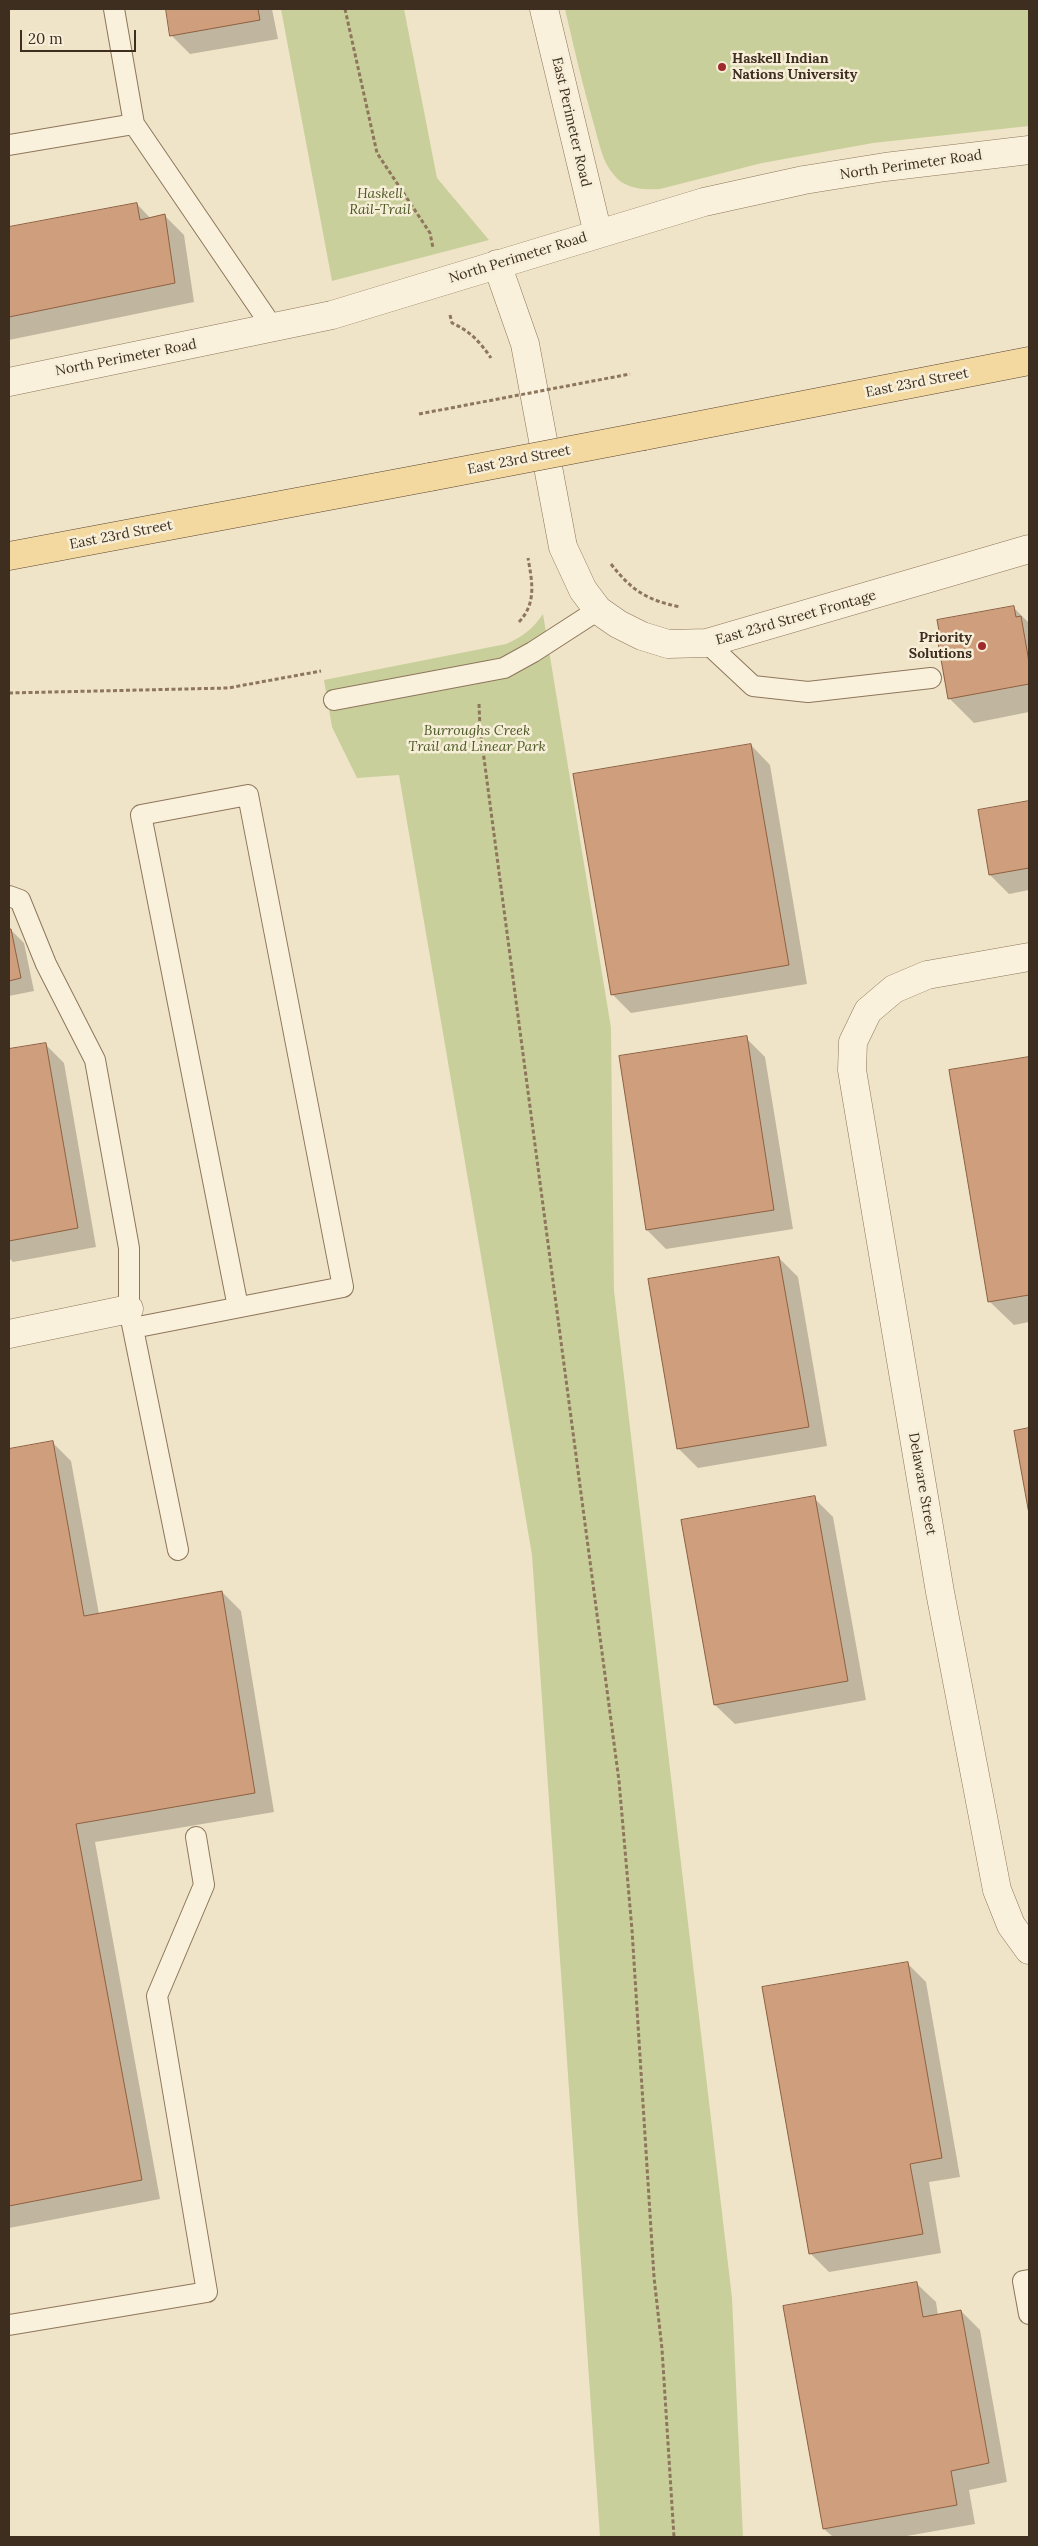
<!DOCTYPE html>
<html>
<head>
<meta charset="utf-8">
<style>
	body { margin:0 }
	#map { position:relative; width:1038px; height:2546px; overflow:hidden; background:#f0e4c8; font-family:Lora,serif }
	canvas { display:block }
	.frame { position:absolute; inset:0; border:10px solid #3d2e20; pointer-events:none }
	.scale { position:absolute; left:20px; top:30px; width:116px; height:22px; box-sizing:border-box; border:2px solid #3d2e20; border-top:0; padding-left:6px; font-size:15px; line-height:18px; white-space:nowrap; color:#3d2e20; -webkit-text-stroke:4px #f7eed8; paint-order:stroke }
</style>
</head>
<body>
<div id="map">
<canvas width="1038" height="2546"></canvas>
<div class="frame"></div>
<div class="scale">20 m</div>
</div>
<script>
const context = document.querySelector('canvas').getContext('2d');
context.lineJoin = 'round';
function fillPath(path, color) { context.fillStyle = color; context.fill(path, 'evenodd'); }
function stroke(path, color, width, dash) { context.strokeStyle = color; context.lineWidth = width; context.lineCap = dash ? 'butt' : 'round'; context.setLineDash(dash || []); context.stroke(path); }
function label(font, color, halo, rows, align = 'center') {
  context.font = font + ' Lora,serif'; context.lineWidth = 5; context.setLineDash([]); context.textBaseline = 'middle'; context.strokeStyle = halo; context.fillStyle = color; for (const [text, x, y, turn = 0] of rows) {
    context.save(); context.translate(x, y); context.rotate((+turn || 0) * Math.PI / 180); context.textAlign = isNaN(turn) ? turn : align; if (halo) context.strokeText(text, 0, 0); context.fillText(text, 0, 0); context.restore();
  }
}
fillPath(new Path2D(`
	M281,9H404L437,178L489,240L332,281Z
	M565,9H1029V126L873,143L762,163L660,189C643,190 625,189 614,175C602,162 599,142 594,125C583,87 574,48 565,9Z
	M543,614L611,1028L614,1291L732,2298L743,2537H600L532,1555L399,775L357,778L332,727L324,680L506,644C522,637 533,629 543,614Z`), '#c9cf9b');
fillPath(new Path2D(`
	M167,9H272L278,39L190,54L171,35Z
	M137,204L151,219L165,216L184,235L194,302L9,340V228Z
	M1013,607L1029,623V712L974,723L950,699Z
	M751,745L770,765L807,984L631,1013L612,994Z
	M1029,802V890L1009,894L990,875L979,811Z
	M11,930L24,943L34,991L9,996V931Z
	M746,1038L765,1057L793,1229L666,1249L647,1230L620,1057Z
	M45,1044L64,1063L96,1247L13,1262L9,1258V1050Z
	M1029,1058V1322L1014,1325L989,1301L951,1071Z
	M779,1258L798,1277L827,1446L698,1468L678,1448Z
	M1029,1429V1507L1015,1432Z
	M52,1442L71,1461L99,1614L222,1592L241,1611L274,1812L95,1842L160,2199L9,2228V1450Z
	M814,1498L833,1517L866,1700L735,1724L715,1705L683,1521Z
	M907,1963L926,1982L960,2177L929,2182L941,2253L829,2272L810,2253Z
	M916,2283L936,2302L938,2315L961,2311L980,2330L1007,2482L969,2490L975,2524L901,2537H833L824,2529Z`), '#0003');
const building = new Path2D(`
	M166,9H258L260,20L170,36Z
	M137,203L140,220L165,214L175,283L9,317V227Z
	M1014,606L1016,617L1021,616L1029,662V684L948,699L936,631H939L937,620Z
	M751,744L789,965L611,995L573,774Z
	M1029,801V868L989,875L978,810Z
	M9,929H11L21,978L9,981Z
	M747,1036L774,1210L646,1230L619,1056Z
	M46,1043L78,1228L9,1241V1049Z
	M1029,1057V1295L988,1302L949,1070Z
	M779,1257L809,1427L677,1449L648,1279Z
	M1029,1428V1514L1014,1431Z
	M53,1441L84,1616L222,1591L255,1793L76,1824L142,2180L9,2206V1449Z
	M815,1496L848,1681L714,1705L681,1520Z
	M908,1962L942,2158L910,2164L923,2234L809,2254L762,1987Z
	M917,2282L923,2317L961,2310L989,2463L951,2471L957,2505L823,2529L783,2306Z`);
fillPath(building, '#cf9f7d');
stroke(building, '#8d5f41', 1);
const lane = new Path2D(`
	M114,9L134,124L273,328
	M9,145L134,124
	M707,643L753,686L808,692L931,678
	M334,700L504,668L533,652L598,610
	M9,896L20,900L46,964L95,1060L129,1248V1309L178,1550
	M133,1328L343,1287L248,795L141,815L238,1307
	M1029,2280L1023,2281L1029,2314
	M9,2325L207,2292L157,1996L204,1885L196,1837`);
const street = new Path2D(`
	M544,9L598,234
	M497,264L525,344L563,547L583,590L598,610L618,624L642,636L668,644L707,643L1029,549
	M9,382L332,315L704,202L804,180L885,167L1029,150
	M1029,957L927,975L894,989L868,1011L853,1042L852,1070L940,1592L997,1890L1011,1925L1029,1950
	M9,1334L129,1309`);
const primary = new Path2D(`
	M644,436L1029,361
	M9,556L430,477`);
stroke(lane, '#8d765c', 22);
stroke(street, '#8d765c', 29);
stroke(primary, '#5b4430', 29);
stroke(new Path2D(`
	M345,9L377,153L430,233L433,248
	M450,315L452,323C470,331 480,342 491,358
	M611,564C632,591 647,600 680,607
	M519,622C537,603 532,581 528,558
	M9,693L228,688L321,671
	M479,704L480,728L619,1781L632,1930L654,2277L662,2349L674,2537`), '#8d765c', 3, [4, 2.5]);
stroke(lane, '#faf1dc', 20);
stroke(street, '#faf1dc', 28);
stroke(primary, '#f3d9a0', 28);
const primaryBridge = new Path2D(`
	M430,477L644,436`);
stroke(primaryBridge, '#5b4430', 29, []);
stroke(new Path2D(`
	M419,414L630,374`), '#8d765c', 3, [4, 2.5]);
stroke(primaryBridge, '#f3d9a0', 28);
for (const [x, y, r, color] of [
	[722,67,5,"#9e2a2b"],
	[982,646,5,"#9e2a2b"]
]) { const dot = new Path2D(); dot.arc(x, y, r, 0, 2 * Math.PI); context.fillStyle = color; context.fill(dot); stroke(dot, '#f7eed8', 2); }
label('bold 14px', '#3d2e20', '#f7eed8', [
	["Haskell Indian",732,59],
	["Nations University",732,75],
	["Priority",972,638,"right"],
	["Solutions",972,654,"right"]
], 'left');
label('14px', '#3d2e20', '#f7eed8', [
	["East Perimeter Road",571,122,77],
	["North Perimeter Road",911,165,-8],
	["North Perimeter Road",518,258,-17],
	["North Perimeter Road",126,358,-11],
	["East 23rd Street",917,383,-11],
	["East 23rd Street",519,460,-11],
	["East 23rd Street",121,535,-11],
	["East 23rd Street Frontage",796,618,-16],
	["Delaware Street",922,1484,80]
]);
label('italic 14px', '#4d5a26', '#f7eed8', [
	["Haskell",380,194],
	["Rail-Trail",380,210],
	["Burroughs Creek",477,731],
	["Trail and Linear Park",477,747]
]);
</script>
</body>
</html>
